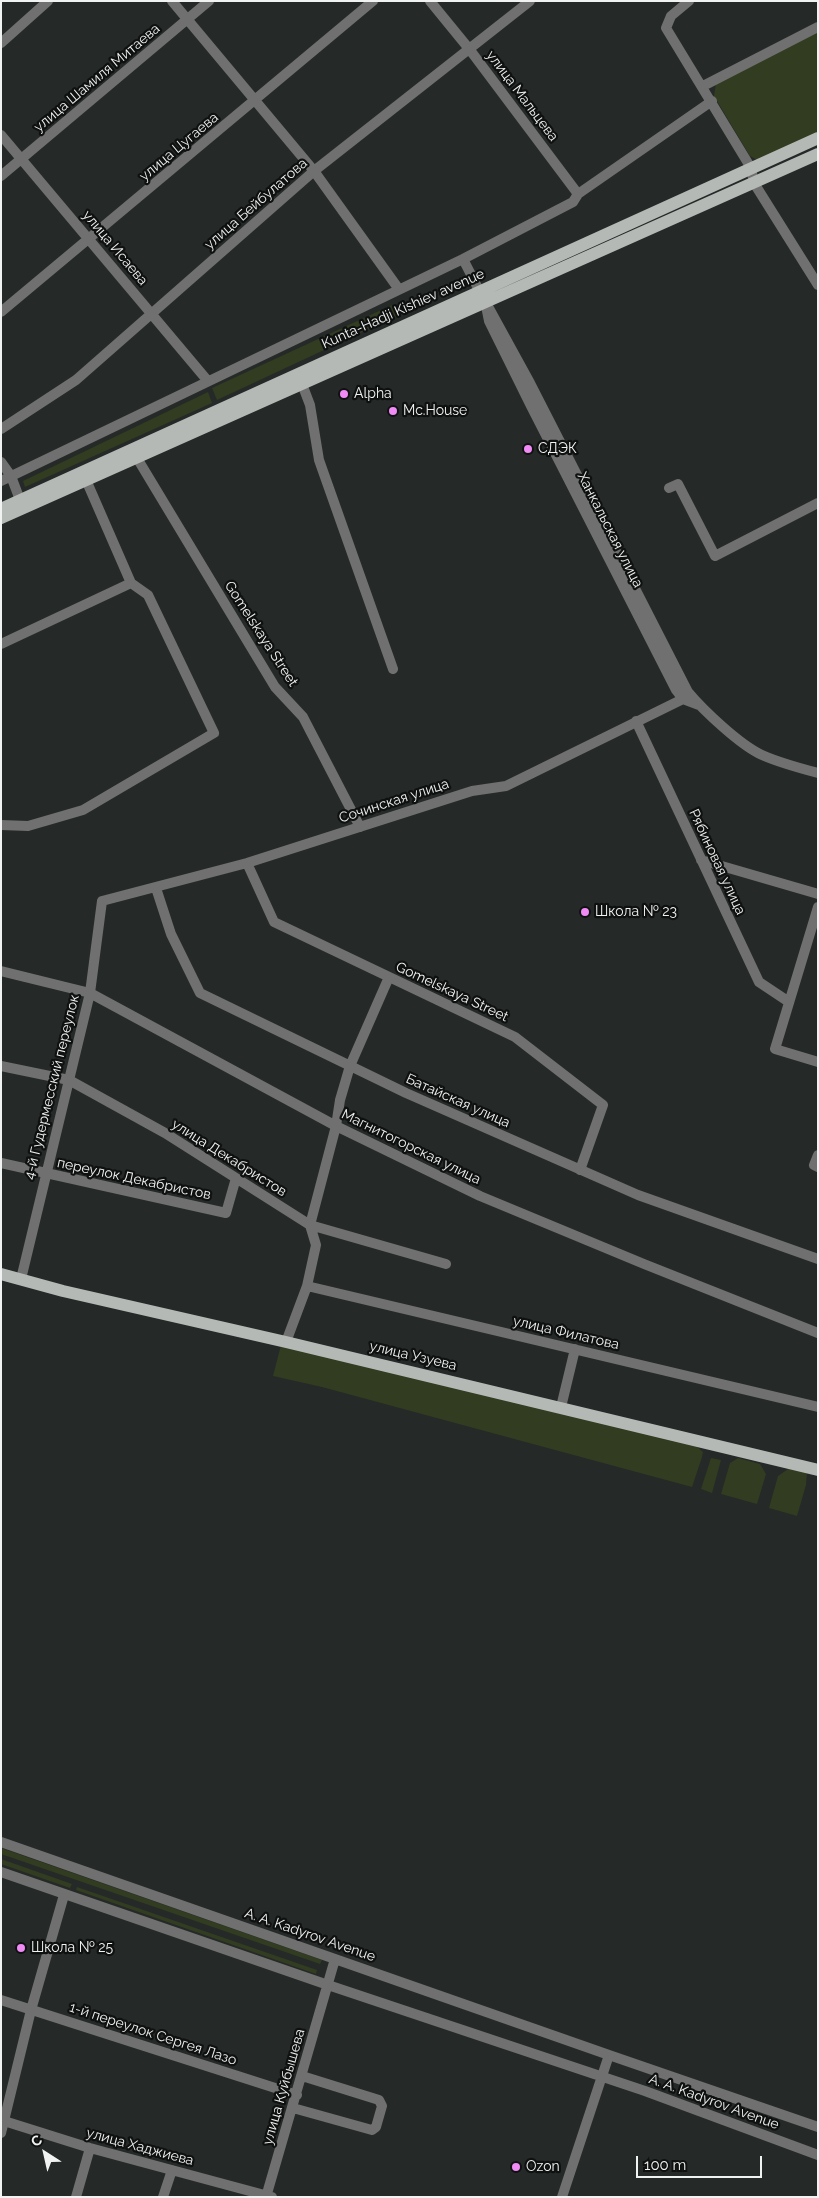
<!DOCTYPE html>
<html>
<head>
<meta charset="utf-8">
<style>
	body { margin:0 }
	#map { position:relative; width:819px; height:2198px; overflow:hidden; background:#252928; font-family:Raleway,sans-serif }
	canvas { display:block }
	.frame { position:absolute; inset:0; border:2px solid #f0f3f2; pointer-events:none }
	.north { position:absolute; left:20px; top:2128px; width:50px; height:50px; -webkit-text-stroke:4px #0f1111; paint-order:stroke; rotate:325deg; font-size:14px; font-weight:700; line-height:20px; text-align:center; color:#f0f3f2 }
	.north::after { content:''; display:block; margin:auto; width:18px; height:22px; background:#f0f3f2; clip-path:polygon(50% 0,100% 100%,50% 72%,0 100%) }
	.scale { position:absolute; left:636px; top:2156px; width:126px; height:22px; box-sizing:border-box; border:2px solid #f0f3f2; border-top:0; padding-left:6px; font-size:15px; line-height:18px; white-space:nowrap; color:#f0f3f2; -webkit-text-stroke:4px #0f1111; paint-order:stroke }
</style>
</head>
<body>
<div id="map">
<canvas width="819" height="2198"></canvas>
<div class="frame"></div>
<div class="north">С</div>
<div class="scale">100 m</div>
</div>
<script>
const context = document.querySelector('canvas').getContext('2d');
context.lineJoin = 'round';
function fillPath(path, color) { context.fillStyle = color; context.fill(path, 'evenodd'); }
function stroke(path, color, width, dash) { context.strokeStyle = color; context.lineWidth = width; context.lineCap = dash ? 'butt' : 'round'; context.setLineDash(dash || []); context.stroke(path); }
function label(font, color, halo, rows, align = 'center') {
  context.font = font + ' Raleway,sans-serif'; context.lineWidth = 4.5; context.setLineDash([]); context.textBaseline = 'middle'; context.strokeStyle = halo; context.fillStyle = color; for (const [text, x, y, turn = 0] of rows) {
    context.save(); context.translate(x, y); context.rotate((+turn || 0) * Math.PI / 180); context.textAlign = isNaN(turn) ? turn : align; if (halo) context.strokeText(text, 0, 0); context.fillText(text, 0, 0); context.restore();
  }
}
fillPath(new Path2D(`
	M818,32V134L757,160L750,156L714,96L716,83Z
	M392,305L399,315L217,400L212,388Z
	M208,392L212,403L25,487L23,481Z
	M281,1345L693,1443L703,1452L702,1457L692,1487L322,1387L273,1376Z
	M711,1458L721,1460L712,1493L701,1489Z
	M738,1458L760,1464L766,1474L757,1504L721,1494L730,1463Z
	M791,1467L807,1471L806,1485L797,1516L769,1508L778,1476Z
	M1,1848L322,1960L320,1964L1,1854Z
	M1,1859L72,1884L70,1888L1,1864Z
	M77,1887L317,1970L316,1974L76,1890Z`), '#323c21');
stroke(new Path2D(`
	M172,1L314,171L398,288
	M689,1L671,16L666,28L751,168L754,183L818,285
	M1,43L48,1
	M703,86L818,27
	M1,135L207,380
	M1,176L209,1
	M578,194L712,101
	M463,259L483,298
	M1,312L373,1
	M307,380L302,384L310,405L319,460L393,669
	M1,429L76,380L314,171L530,1
	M137,458L275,687L303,717L360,827
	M1,462L11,476L20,500L16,504
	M1,481L463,259L573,202L578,194L470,50L430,1
	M669,488L678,484L715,556L818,503
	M1,644L131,583
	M699,705L683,699L676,690L531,406L489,321L485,301L530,383L688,692C703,710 740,745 762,755C780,763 799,768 818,773
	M636,721L759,982L789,1002
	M1,825L28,826L83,810L214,733L148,595L131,583L83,473
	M701,860L818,894
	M247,863L274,922L515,1037L603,1105L580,1170
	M156,888L171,934L200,993L406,1093L638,1195L818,1259
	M818,907L775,1049L818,1062
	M1,971L90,993L336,1126L480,1196L644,1264L818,1333
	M1,1066L69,1080L165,1133L310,1225L446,1264
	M818,1155L814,1165L818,1167
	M1,1163L226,1213L236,1178
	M21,1279L90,993L102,901L247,863L472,791L506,786L683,699
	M307,1286L818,1407
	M286,1342L307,1286L316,1245L310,1225L336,1126L340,1100L350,1066L389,977
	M561,1407L575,1349
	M1,1842L609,2055
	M1,1872L328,1985L645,2091L818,2155
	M1,2000L297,2095
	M293,2108L372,2130L376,2127L382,2106L379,2100L302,2076
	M1,2120L90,2148L272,2197
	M1,2133L31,2010L64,1895
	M76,2197L90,2148
	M163,2197L172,2170
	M266,2197L335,1959
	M562,2197L609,2055L818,2127`), '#6f706f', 10);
stroke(new Path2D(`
	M1,509L818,138
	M1,518L818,154
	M1,1274L63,1291L286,1342L818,1470`), '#b5b9b6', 12);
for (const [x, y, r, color] of [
	[344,394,5,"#f08bf5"],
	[393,411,5,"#f08bf5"],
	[528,449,5,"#f08bf5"],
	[585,912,5,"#f08bf5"],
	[21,1948,5,"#f08bf5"],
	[516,2167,5,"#f08bf5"]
]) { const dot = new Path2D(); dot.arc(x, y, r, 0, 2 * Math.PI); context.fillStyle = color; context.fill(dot); stroke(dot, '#0f1111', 2); }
label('14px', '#f0f3f2', '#0f1111', [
	["улица Шамиля Митаева",97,78,-40],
	["улица Мальцева",522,96,53],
	["улица Цугаева",179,147,-40],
	["улица Бейбулатова",256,204,-41],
	["улица Исаева",115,248,50],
	["Kunta-Hadji Kishiev avenue",403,309,-24],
	["Ханкальская улица",610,530,63],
	["Gomelskaya Street",261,634,57],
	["Сочинская улица",394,801,-18],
	["Рябиновая улица",717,862,65],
	["Gomelskaya Street",452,992,25],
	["4-й Гудермесский переулок",52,1087,-76],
	["Батайская улица",458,1101,24],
	["Магнитогорская улица",411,1147,26],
	["улица Декабристов",229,1158,32],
	["переулок Декабристов",134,1179,12],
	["улица Филатова",566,1333,13],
	["улица Узуева",413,1356,13],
	["A. A. Kadyrov Avenue",310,1935,19],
	["1-й переулок Сергея Лазо",153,2034,18],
	["улица Куйбышева",284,2087,-74],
	["A. A. Kadyrov Avenue",714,2102,20],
	["улица Хаджиева",140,2147,15]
]);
label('14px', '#f0f3f2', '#0f1111', [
	["Alpha",354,394],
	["Mc.House",403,411],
	["СДЭК",538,449],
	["Школа № 23",595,912],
	["Школа № 25",31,1948],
	["Ozon",526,2167]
], 'left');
</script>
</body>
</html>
